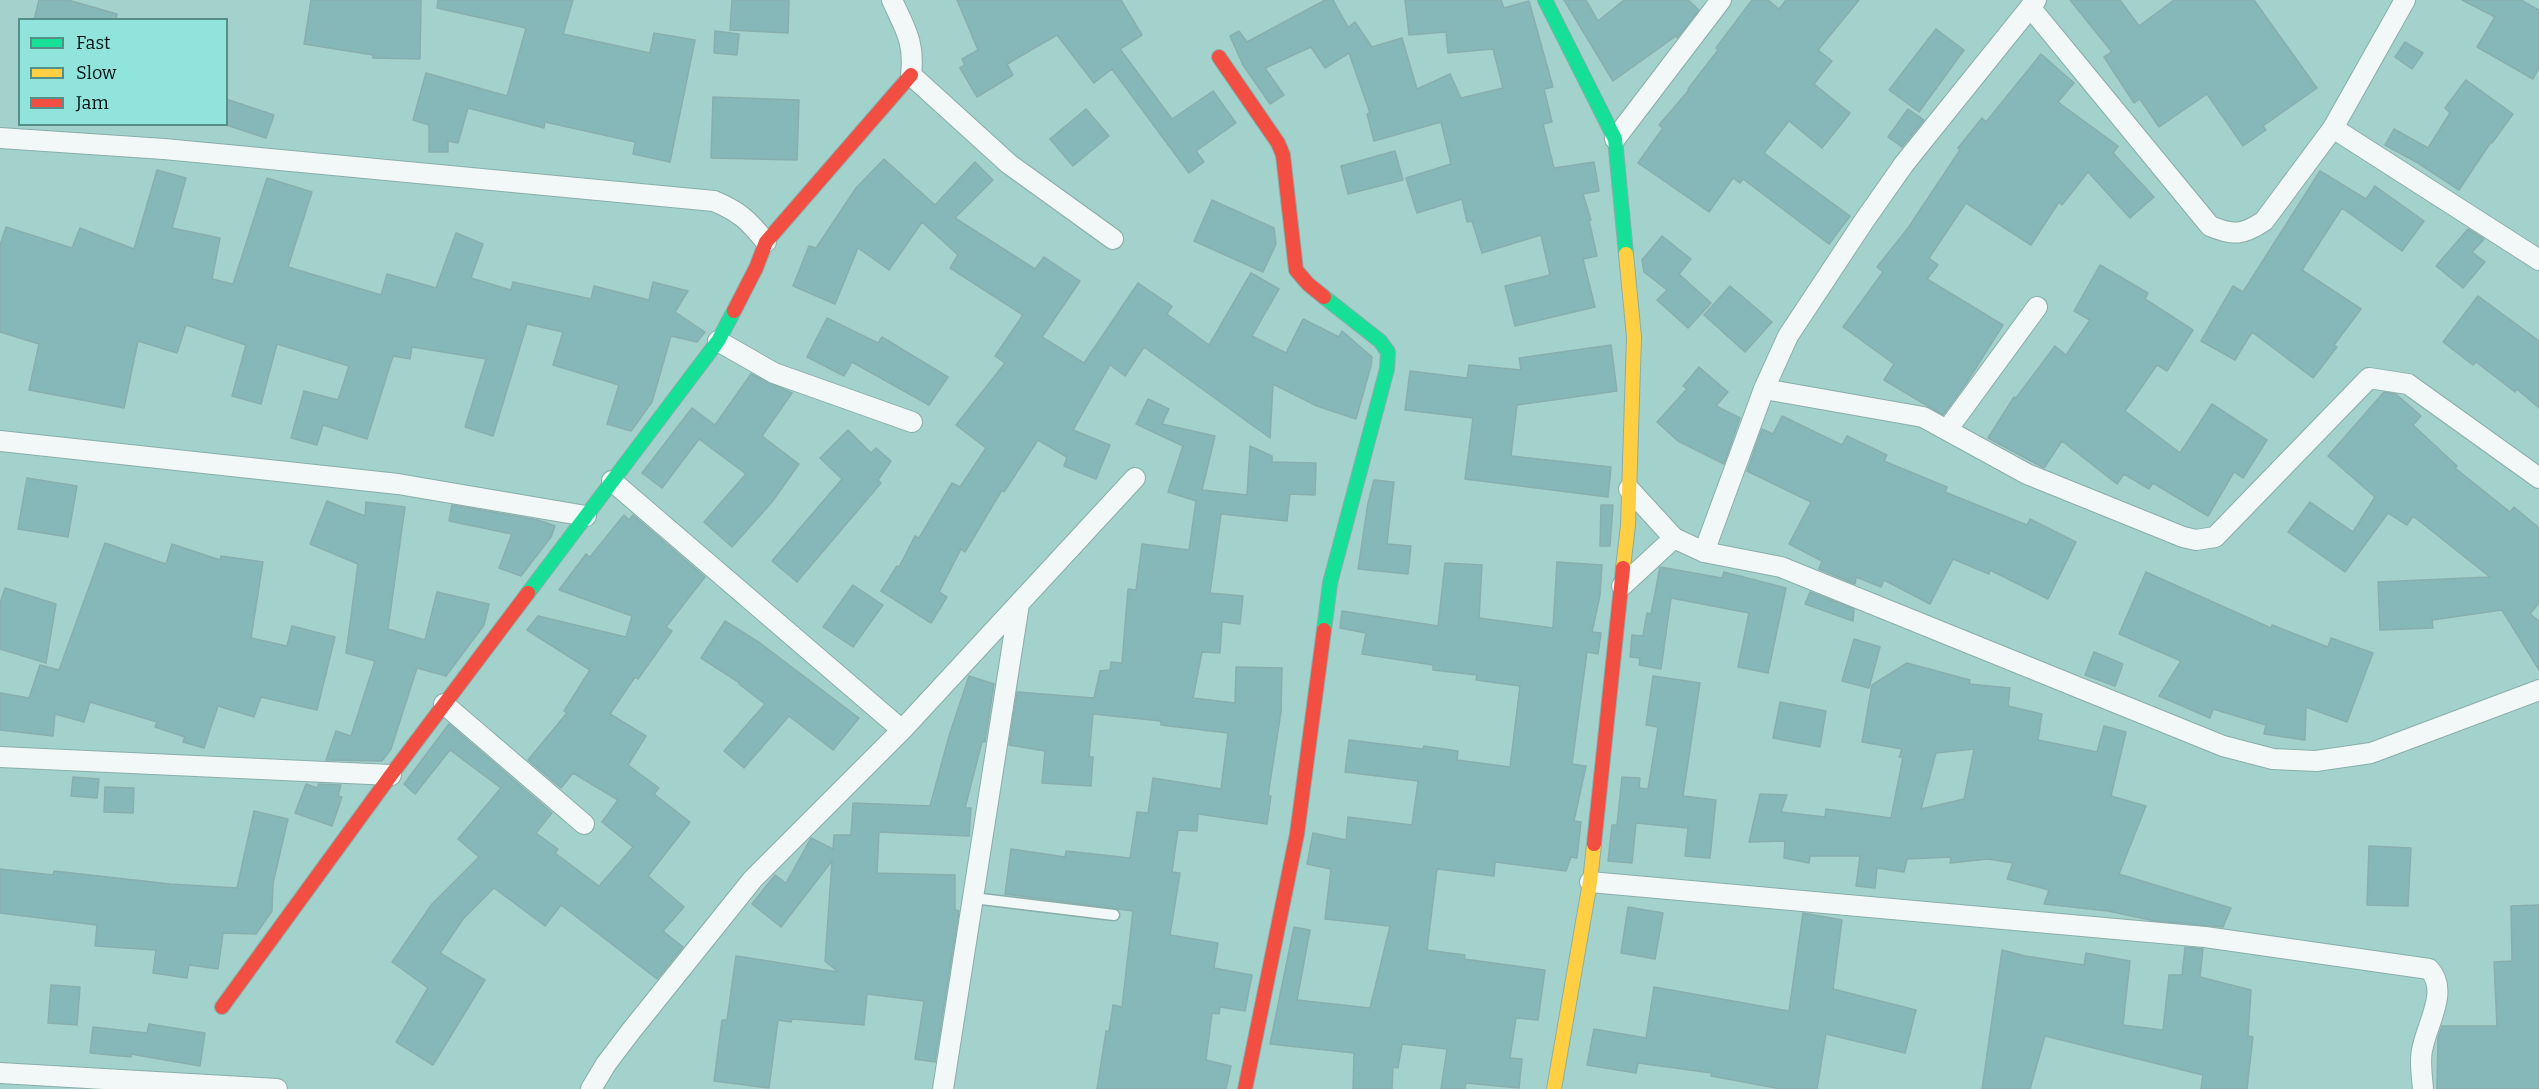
<!DOCTYPE html>
<html>
<head>
<meta charset="utf-8">
<style>
	body { margin:0 }
	#map { position:relative; width:2539px; height:1089px; overflow:hidden; background:#a3d1cc; font-family:Bitter,serif }
	canvas { display:block }
	.legend { position:absolute; left:18px; top:18px; width:210px; height:108px; box-sizing:border-box; background:#90e4db; border:2px solid #568f89; margin:0; padding:8px 10px; list-style:none; font-size:18px; color:#00100e }
	.legend li { display:flex; align-items:center; gap:12px; height:30px }
	.legend b { width:30px; border:2px solid #568f89 }
</style>
</head>
<body>
<div id="map">
<canvas width="2539" height="1089"></canvas>
<ul class="legend">
<li><b style="height:8px;background:#16e098"></b>Fast</li>
<li><b style="height:8px;background:#ffcf43"></b>Slow</li>
<li><b style="height:8px;background:#f24e42"></b>Jam</li>
</ul>
</div>
<script>
const context = document.querySelector('canvas').getContext('2d');
context.lineJoin = 'round';
function fillPath(path, color) { context.fillStyle = color; context.fill(path, 'evenodd'); }
function stroke(path, color, width, dash) { context.strokeStyle = color; context.lineWidth = width; context.lineCap = dash ? 'butt' : 'round'; context.setLineDash(dash || []); context.stroke(path); }
const building = new Path2D(`
	M39,0H68L117,14L116,20H34Z
	M311,0H421L420,59L373,58V55L304,44Z
	M438,0H573L563,34L650,53L654,33L695,40L670,162L633,154L635,142L545,122L544,128L468,108L458,143L448,141V152H429V125L413,120L426,73L507,96L526,28L437,8Z
	M732,0H789L788,33L730,30Z
	M957,0H1121L1142,35L1120,49L1172,119L1213,91L1236,123L1196,151L1204,162L1189,173L1112,69L1094,83L1057,35L1007,64L1013,75L977,97L960,68L965,65L962,59L978,50Z
	M1325,0H1333L1348,27L1355,22L1372,47L1402,38L1417,89L1450,74L1461,98L1503,88L1493,49L1448,53L1446,32L1409,35L1405,0H1501L1504,8L1529,1L1553,87L1544,89L1552,122L1543,124L1554,168L1594,162L1599,191L1583,194L1591,220H1589L1597,256L1583,259L1595,307L1515,326L1505,286L1550,275L1541,235L1482,253L1472,221L1467,222L1462,199L1417,213L1406,178L1451,164L1441,122L1374,141L1367,114L1370,113L1349,53L1325,68L1311,47L1265,68L1284,95L1270,104L1243,65L1230,36L1239,31L1247,42Z
	M1564,0H1586L1598,21L1624,0H1688L1699,10L1677,38L1676,36L1613,81Z
	M1752,0H1768L1779,9L1786,0H1859L1818,50L1832,61L1814,84L1850,113L1822,148L1789,121L1764,153L1850,216L1829,244L1743,179L1740,183L1733,178L1709,212L1638,163L1663,128L1659,125L1689,90L1688,89L1718,50L1716,48Z
	M2070,0H2120L2139,26L2174,0H2254L2317,88L2263,126L2266,130L2243,146L2207,94L2159,127L2140,99L2134,103L2104,57L2112,52Z
	M2462,0H2521L2539,10V68L2533,79L2477,47L2495,17Z
	M1936,29L1964,50L1919,112L1889,90Z
	M715,31L739,34L737,55L714,53Z
	M2405,42L2423,53L2412,69L2395,57Z
	M2041,54L2074,83L2058,102L2118,146L2113,153L2154,197L2130,218L2088,172L2062,205L2059,202L2031,245L1966,203L1929,258L1938,265L1927,279L2003,325L1967,382L1943,415L1884,380L1894,364L1843,327L1883,272L1877,267L1908,228L1960,150L1958,148L1982,118L1986,122Z
	M2466,80L2513,114L2492,143L2491,142L2459,190L2418,163L2385,145L2394,129L2428,148L2450,113L2445,108Z
	M713,97L799,100L797,160L711,158Z
	M226,99L274,115L266,138L226,125Z
	M1086,109L1109,136L1073,166L1050,139Z
	M1908,109L1924,120L1902,147L1888,137Z
	M1395,151L1403,180L1348,194L1341,166Z
	M884,159L935,205L975,162L993,180L955,218L1035,269L1044,257L1080,281L1042,337L1084,363L1138,283L1172,306L1167,314L1209,345L1251,273L1279,289L1252,336L1286,353L1303,319L1339,337L1342,331L1372,357L1371,366L1356,419L1317,406L1273,384L1270,438L1144,347L1125,376L1110,365L1073,430L1110,445L1096,479L1064,466L1067,457L1038,440L1004,492L1002,490L965,552L961,549L939,592L947,597L931,623L881,591L897,566L899,567L915,536L919,538L952,483L960,487L986,448L956,425L1005,363L995,356L1023,315L950,268L958,255L922,222L889,270L858,248L835,304L793,286L809,246L816,248L856,188Z
	M157,170L186,178L172,228L220,238L212,279L233,284L267,178L312,192L288,267L381,295L387,274L436,288L456,233L483,244L471,278L511,290L513,282L591,299L594,286L649,300L653,282L688,291L675,312L705,332L697,342L671,336L652,402L631,431L607,424L619,385L553,365L563,332L527,324L493,436L465,427L486,359L412,347L410,359L393,356L367,439L323,425L317,445L291,438L304,391L338,400L349,366L277,344L261,404L232,396L246,345L186,325L177,353L138,341L124,408L29,390L39,344L0,332V245L6,227L72,248L80,228L134,249Z
	M2320,171L2366,199L2375,186L2424,221L2402,251L2342,208L2302,270L2361,309L2334,345L2337,347L2313,378L2252,332L2235,360L2201,341L2233,286L2243,292Z
	M1212,200L1274,228L1276,244L1263,272L1194,241Z
	M2468,229L2484,239L2472,252L2485,262L2463,288L2436,266Z
	M1662,236L1691,259L1679,274L1711,303L1688,328L1657,300L1667,290L1644,272L1642,260Z
	M2100,265L2148,293L2145,299L2193,330L2167,371L2157,365L2125,411L2180,453L2212,404L2267,440L2243,478L2234,472L2208,516L2153,483L2149,489L2124,474L2117,484L2062,441L2044,468L1988,438L2014,397L2016,398L2055,346L2066,355L2090,320L2074,311Z
	M1730,286L1772,322L1745,352L1704,315Z
	M2478,296L2539,341V408L2517,389L2515,392L2476,362L2473,365L2443,342Z
	M827,318L878,343L882,337L948,377L929,405L852,362L844,376L807,357Z
	M1611,345L1617,391L1517,405L1511,456L1611,467L1608,497L1465,479L1473,418L1405,410L1410,371L1467,378L1469,365L1521,370L1519,358Z
	M1699,367L1728,392L1716,406L1740,418L1724,464L1678,441L1657,422L1687,389L1683,386Z
	M751,374L792,393L762,436L799,464L772,502L732,547L704,522L746,474L699,439L662,488L642,473L692,408L715,425Z
	M2384,392L2396,394L2421,416L2413,425L2457,466L2455,468L2510,512L2514,507L2539,528V603L2530,614L2539,621V670L2502,610L2432,620L2433,628L2380,630L2378,582L2490,577L2413,516L2407,525L2388,513L2345,572L2288,532L2310,502L2353,532L2375,497L2328,456Z
	M1148,399L1169,409L1162,424L1215,436L1202,490L1247,495L1250,446L1272,456V462L1316,463L1315,495L1290,494L1287,521L1221,514L1210,593L1243,596L1240,624L1222,622L1220,653L1202,652L1193,698L1235,703L1236,667L1282,668L1281,712L1268,796H1271L1267,824L1198,814L1197,831L1178,830L1172,872L1180,873L1170,935L1218,943L1214,968L1252,975L1245,1011L1220,1007L1219,1014L1212,1013L1206,1060L1231,1066L1226,1089H1097L1106,1031H1109L1113,1005L1122,1007L1133,911L1005,894L1011,849L1065,857L1066,851L1130,858L1137,812L1148,813L1153,778L1221,789L1228,733L1161,725V721L1093,714L1089,757H1093L1091,786L1042,783L1045,751L1009,745L1017,692L1094,698L1100,671L1110,670L1111,662L1122,663L1128,589L1136,590L1142,544L1189,550L1196,501L1168,492L1183,446L1136,424Z
	M1782,416L1842,445L1847,436L1887,455L1884,461L1947,487L1945,492L2027,525L2030,519L2076,542L2048,599L1990,570L1989,574L1953,559L1930,604L1884,580L1881,587L1856,577L1855,584L1819,569L1822,561L1789,544L1811,502L1747,471L1762,429L1773,434Z
	M848,430L871,453L876,448L891,461L878,480L881,483L797,582L772,561L842,479L820,458Z
	M27,478L77,486L68,537L18,529Z
	M1374,480L1394,482L1387,544L1411,546L1408,574L1358,569L1368,503Z
	M327,501L365,516L366,502L405,507L388,629L425,640L437,592L489,604L484,625L446,676L417,668L391,749L382,761L326,760L336,731L351,736L375,661L346,653L358,564L310,544Z
	M452,505L538,520L555,526L551,537L521,576L499,568L512,534L449,521Z
	M1601,505H1613L1610,546H1600Z
	M624,515L629,520L633,515L705,577L666,627L672,631L638,679L635,677L610,714L646,736L628,765L659,788L654,794L690,822L648,876L684,907L663,931L683,947L657,979L561,905L545,926L494,888L463,919L440,953L485,980L433,1065L396,1042L428,988L392,962L432,904L479,857L458,839L501,788L450,750L415,794L404,784L449,724L552,813L536,833L558,849L555,853L599,886L633,847L602,822L618,800L573,773L561,788L528,760L567,713L564,711L590,670L527,630L538,616L626,637L632,616L559,590L586,554L590,557Z
	M105,543L166,564L172,544L220,560L221,556L263,562L251,638L287,646L292,626L335,637L317,710L261,697L254,717L218,706L204,748L183,742L185,737L155,727L157,722L90,702L84,722L55,714L53,736L0,730V693L29,698L40,665L59,670Z
	M1557,562L1602,565L1600,595L1592,632L1601,633L1598,654L1587,652L1572,764L1586,766L1574,821L1581,822L1577,858L1571,857L1566,871L1495,862L1494,876L1437,869L1427,950L1465,955L1464,959L1545,970L1538,1020L1516,1018L1510,1058L1522,1059L1519,1088L1466,1083L1465,1089H1441L1447,1049L1402,1044L1398,1068L1393,1067L1392,1089H1353L1354,1053L1270,1044L1294,927L1310,930L1297,1000L1370,1008L1390,926L1325,919L1331,869L1307,864L1313,833L1346,840L1348,817L1412,825L1418,781L1345,772L1349,740L1423,749L1424,746L1458,751L1457,760L1510,767L1520,686L1476,680L1477,675L1433,670V665L1362,654L1366,633L1340,628L1342,611L1438,626L1445,563L1482,565L1479,618L1553,628Z
	M1660,567L1722,578L1724,572L1786,588L1768,673L1738,667L1749,613L1671,598L1661,669L1639,665L1640,658L1630,657L1632,635L1643,636L1647,613L1651,614Z
	M2146,572L2271,628L2272,625L2328,647L2331,638L2373,653L2347,722L2306,707L2305,740L2264,734L2266,725L2213,709L2210,718L2159,696L2181,661L2119,634Z
	M853,585L883,605L853,647L823,627Z
	M5,588L56,604L46,663L0,649V603Z
	M1810,592L1854,609L1853,621L1805,604Z
	M725,621L760,643L859,718L833,750L789,716L744,768L724,751L765,704L739,684L740,683L701,658Z
	M1854,639L1880,647L1869,688L1842,681Z
	M2094,652L2123,664L2115,686L2085,675Z
	M1907,663L1970,680L1969,684L2010,688L2008,706L2042,714L2038,740L2097,752L2104,726L2126,732L2111,796L2146,806L2119,874L2231,908L2223,927L2155,921L2108,911L2044,904L2049,890L2007,879L2013,863L1988,859L1950,863L1951,857L1907,859L1904,872L1877,868L1875,888L1856,886L1860,856H1810L1809,863L1784,858L1785,841L1749,842L1760,794L1787,795L1781,812L1825,817L1826,809L1891,818L1903,757H1899L1902,749L1862,742L1872,685ZM1974,749L1964,799L1921,809L1936,753Z
	M969,676L994,684L985,742H982L965,808H971L969,836L879,832L877,873L955,875V910L959,911L935,1062L915,1059L924,1001L867,994L864,1025L792,1019L791,1022L778,1020L769,1088L714,1081L722,1020H727L736,956L838,972L825,961L832,861L781,927L752,904L775,875L786,883L811,838L833,849L834,835H851L853,803L930,806L949,736Z
	M1653,676L1700,683L1683,796L1716,800L1710,858L1685,856L1688,828L1636,823L1632,863L1608,861L1612,825H1617L1622,777L1640,778L1639,788L1648,789L1658,727L1646,725Z
	M1780,702L1826,711L1820,747L1773,738Z
	M73,777L99,779L97,798L71,796Z
	M306,784L317,788L319,784L341,785L338,796L342,797L332,826L295,813Z
	M105,787L134,788L133,813L104,812Z
	M254,811L288,819L273,883L272,911L256,934L223,933L218,969L189,965L187,978L153,973L156,950L95,946L97,925L0,913V869L53,875L54,871L170,884L237,888Z
	M2369,846L2411,848L2408,906L2367,905Z
	M2539,905V1089H2437L2438,1038L2442,1026H2497L2494,962L2512,961L2511,906Z
	M1628,907L1663,913L1655,959L1621,953Z
	M1803,913L1842,920L1833,989L1916,1010L1905,1053L1826,1034L1817,1089H1781L1711,1076L1712,1073L1638,1063L1636,1073L1587,1065L1594,1029L1646,1038L1654,987L1789,1011Z
	M2185,947L2203,949L2200,977L2251,990L2248,1036L2253,1037L2247,1089H2201L2203,1075L2045,1036L2030,1089H1982L2002,950L2025,956L2084,965L2086,953L2130,961L2123,1025L2163,1030L2169,975H2182Z
	M51,985L80,987L77,1025L48,1023Z
	M149,1024L205,1033L200,1066L131,1054V1057L90,1053L93,1027L147,1033Z`);
fillPath(building, '#86b8b9');
stroke(building, '#89aeae', 1.5);
const lane = new Path2D(`
	M973,898L1114,915`);
const street = new Path2D(`
	M892,0C905,29 915,42 911,75L1009,164L1113,239
	M2030,7L2210,226C2234,236 2243,235 2264,221L2333,128L2405,0
	M2333,128L2539,260
	M0,138L164,149L714,201C740,212 748,220 766,242
	M1615,139L1721,0
	M718,341L774,373L912,422
	M1764,389L1923,417L2027,474L2183,537L2196,540L2215,537L2369,378L2408,384L2539,478
	M1947,430L2037,307
	M0,441L398,484L586,516
	M612,481L902,730
	M1629,489L1674,538L1704,552L1781,567L2223,746L2273,759L2316,761L2371,753L2539,690
	M1704,552L1764,389L1788,336L1864,221L1904,164L2036,0
	M1622,586L1674,538
	M444,704L584,824
	M0,757L391,775
	M1590,882L2205,937L2429,969C2449,990 2428,1022 2423,1046C2419,1059 2422,1076 2423,1089
	M0,1073L277,1089
	M591,1089L606,1064L631,1031L753,879L902,730L1135,478
	M943,1089L1019,604`);
const fast = new Path2D(`
	M1545,0L1615,139L1626,254
	M528,593L718,341L734,311
	M1324,630L1330,583L1387,369L1388,352L1380,341L1324,297`);
const slow = new Path2D(`
	M1623,568L1628,525L1634,337L1626,254
	M1554,1089L1590,882L1594,844`);
const jam = new Path2D(`
	M1219,57L1278,143L1283,155L1296,270L1308,284L1324,297
	M734,311L756,268L766,242L911,75
	M1594,844L1623,568
	M222,1007L391,775L528,593
	M1245,1089L1297,834L1324,630`);
stroke(lane, '#89aeaa', 13);
stroke(street, '#89aeaa', 22);
stroke(fast, '#89aeaa', 16);
stroke(slow, '#89aeaa', 16);
stroke(jam, '#89aeaa', 16);
stroke(lane, '#f1f8f7', 10);
stroke(street, '#f1f8f7', 20);
stroke(fast, '#16e098', 14);
stroke(slow, '#ffcf43', 14);
stroke(jam, '#f24e42', 14);
</script>
</body>
</html>
